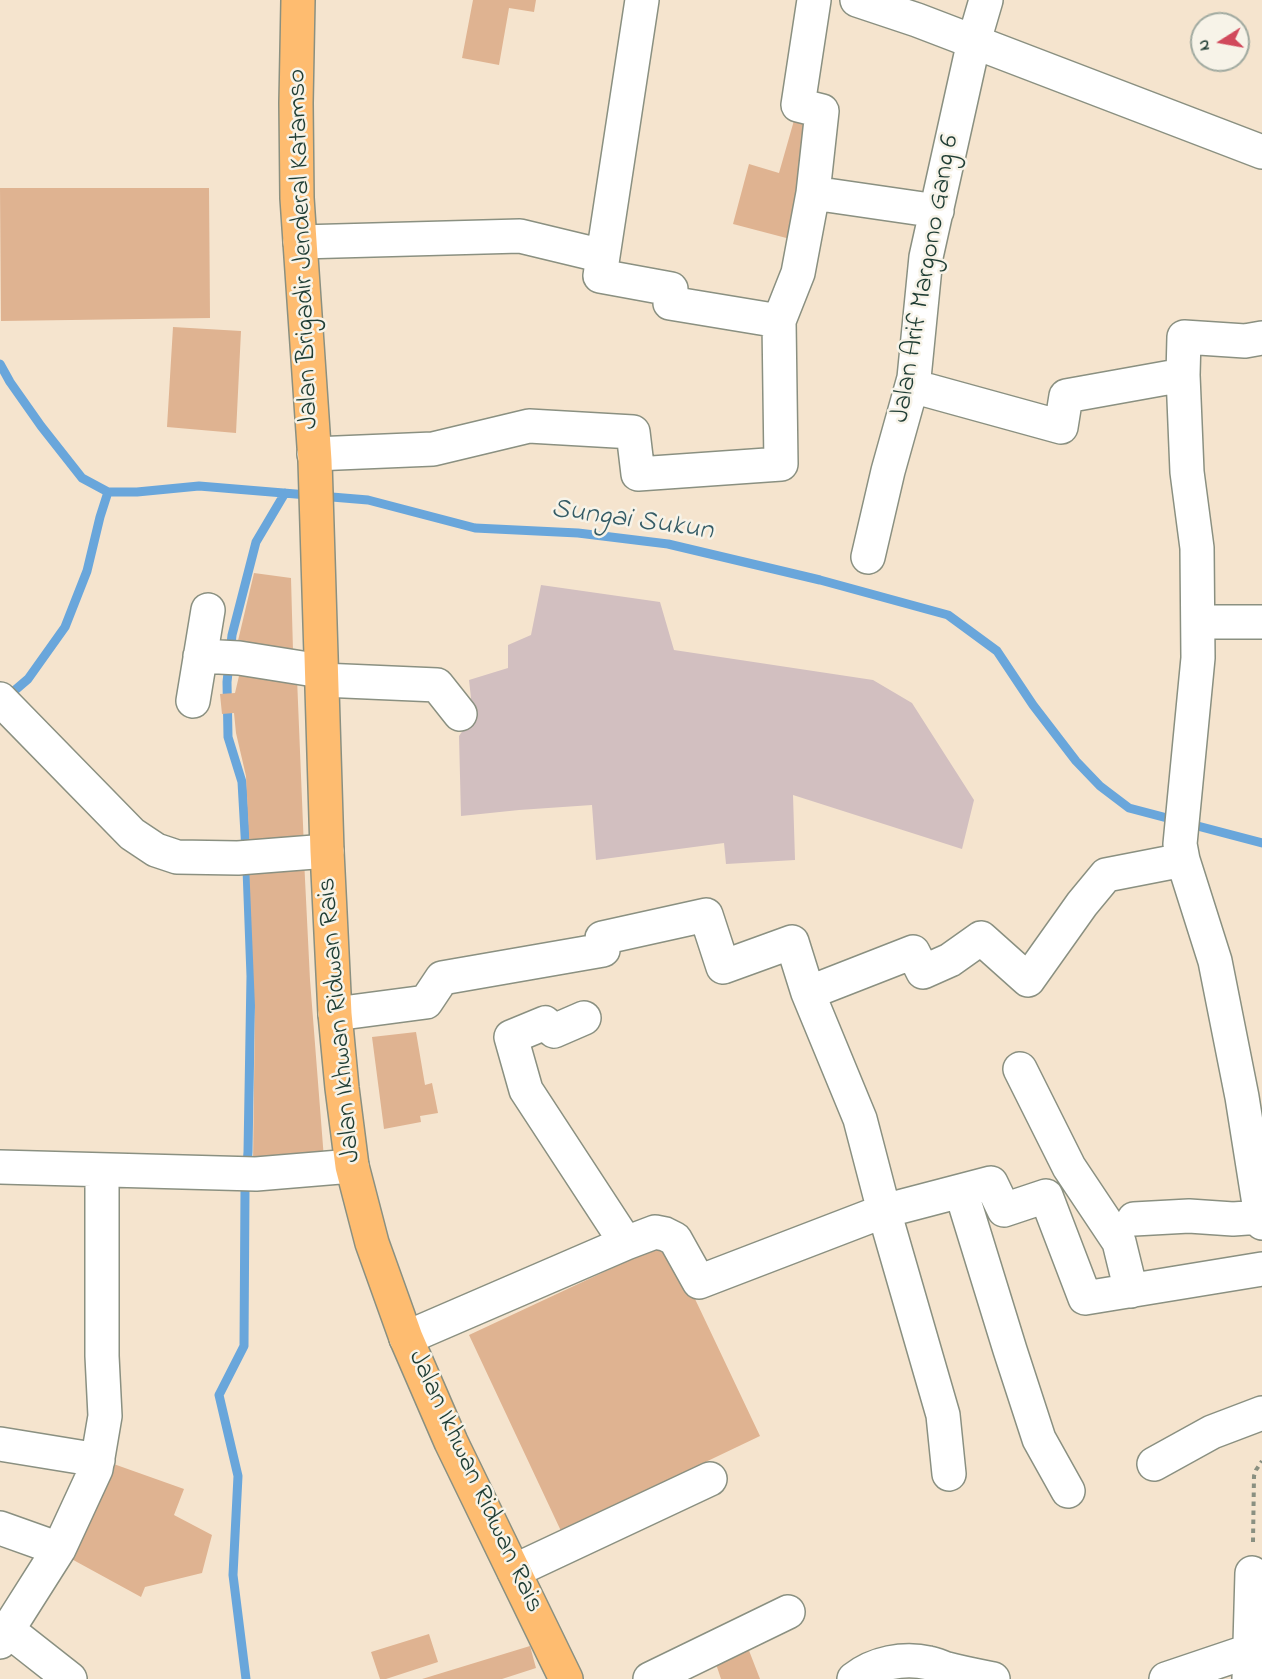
<!DOCTYPE html>
<html>
<head>
<meta charset="utf-8">
<style>
	body { margin:0 }
	#map { position:relative; width:1262px; height:1679px; overflow:hidden; background:#f5e4ce; font-family:"Indie Flower",sans-serif }
	canvas { display:block }
	.north { position:absolute; left:1190px; top:12px; width:60px; height:60px; box-sizing:border-box; background:#f7f3e8; border:2px solid #a1aaa0; border-radius:50%; rotate:259deg; font-size:16px; font-weight:700; line-height:24px; text-align:center; color:#1f3d34 }
	.north::after { content:''; display:block; margin:auto; width:21px; height:27px; background:#d1495b; clip-path:polygon(50% 0,100% 100%,50% 72%,0 100%) }
</style>
</head>
<body>
<div id="map">
<canvas width="1262" height="1679"></canvas>
<div class="north">N</div>
</div>
<script>
const context = document.querySelector('canvas').getContext('2d');
context.lineJoin = 'round';
function fillPath(path, color) { context.fillStyle = color; context.fill(path, 'evenodd'); }
function stroke(path, color, width, dash) { context.strokeStyle = color; context.lineWidth = width; context.lineCap = dash ? 'butt' : 'round'; context.setLineDash(dash || []); context.stroke(path); }
function label(font, color, halo, rows, align = 'center') {
  context.font = font + ' "Indie Flower",sans-serif'; context.lineWidth = 5; context.setLineDash([]); context.textBaseline = 'middle'; context.strokeStyle = halo; context.fillStyle = color; for (const [text, x, y, turn = 0] of rows) {
    context.save(); context.translate(x, y); context.rotate((+turn || 0) * Math.PI / 180); context.textAlign = isNaN(turn) ? turn : align; if (halo) context.strokeText(text, 0, 0); context.fillText(text, 0, 0); context.restore();
  }
}
fillPath(new Path2D(`
	M541,585L660,602L674,650L873,680L912,703L974,800L962,849L793,795L795,860L726,864L724,843L596,860L592,805L519,810L461,816L459,736L473,716L469,680L508,668V645L531,635Z`), '#d2bfc0');
stroke(new Path2D(`
	M0,364L10,382L41,426L82,478L108,492H137L199,486L368,500L475,528L578,533L668,544L820,580L948,615L997,651L1033,705L1076,761L1100,786L1129,808L1262,843
	M7,697L28,679L65,627L87,571L100,517L108,492
	M246,1679L233,1575L238,1476L219,1395L244,1346L245,1189L248,1152L251,976L247,869L242,782L228,737L227,682L232,635L256,542L285,493`), '#69a6db', 9);
fillPath(new Path2D(`
	M473,0H536L534,12L509,8L499,65L462,58Z
	M797,110L817,117L794,240L733,224L749,164L779,173Z
	M0,188H209L210,318L1,321Z
	M173,327L241,331L236,433L167,427Z
	M254,573L291,578L293,651L237,645Z
	M239,676L297,678L304,849L250,853L246,776L236,733L234,713L222,714L220,694L235,693Z
	M304,859L310,980L324,1159L253,1164L255,1007L249,863Z
	M416,1032L425,1085L432,1083L438,1113L420,1116L421,1122L384,1129L372,1037Z
	M668,1242L760,1436L561,1531L469,1335Z
	M108,1462L184,1489L174,1515L212,1535L202,1573L145,1587L141,1597L66,1556Z
	M429,1634L438,1662L386,1679H380L371,1652Z
	M530,1646L536,1668L502,1679H422Z
	M748,1648L760,1679H721L715,1661Z`), '#dfb391');
const minor = new Path2D(`
	M814,0L798,105L822,111L813,193L937,211
	M857,0L917,20L1262,152
	M300,242L520,236L603,256L600,276L671,289L670,303L779,321L798,273L813,193
	M603,256L642,0
	M1262,338L1245,341L1184,337L1183,375L1187,472L1197,548L1198,658L1180,844L1183,860L1215,961L1242,1097L1262,1223
	M912,386L1061,427L1066,396L1183,375
	M314,454L433,449L529,426L633,432L638,474L781,464L779,321
	M868,557L888,471L914,378L926,257L974,41L986,0
	M1198,622H1262
	M200,656L239,658L321,671
	M322,680L437,685L460,714
	M0,699L132,834L156,850L177,857L238,858L327,851
	M193,701L208,610
	M808,993L860,1119L884,1211L943,1415L949,1474
	M335,1014L426,1002L442,978L603,950L602,938L706,915L723,967L792,942L808,993L913,952L923,972L950,960L981,938L1028,980L1082,904L1106,875L1183,860
	M584,1018L554,1031L545,1023L511,1037L526,1090L626,1243
	M1020,1069L1069,1167L1119,1242L1131,1291
	M0,1167L256,1174L352,1166
	M961,1191L1010,1350L1039,1439L1068,1491
	M1134,1219L1189,1216L1233,1219L1262,1217
	M406,1338L626,1243L655,1232L665,1234L675,1239L699,1282L884,1211L991,1183L1004,1210L1046,1196L1085,1298L1262,1269
	M0,1444L98,1460
	M1154,1464L1212,1432L1262,1413
	M0,1528L59,1549
	M514,1571L710,1479
	M9,1631L70,1679
	M0,1642L59,1549L96,1469L105,1416L102,1356V1170
	M650,1679L788,1612
	M854,1679C874,1663 904,1657 929,1663C935,1664 941,1667 947,1669C962,1673 978,1676 993,1679
	M1166,1679L1249,1651L1262,1650
	M1249,1679L1252,1573`);
const major = new Path2D(`
	M298,0L296,103L297,198L315,461L327,851L335,1014L342,1088L352,1166L372,1243L406,1338L451,1442L566,1679`);
stroke(minor, '#8a9081', 36);
stroke(major, '#8a9081', 36);
stroke(new Path2D(`
	M1253,1542L1254,1476L1256,1470L1262,1461`), '#8a9081', 4, [4.5, 4.5]);
stroke(minor, '#fff', 33);
stroke(major, '#febc70', 33);
label('27px', '#1f3d34', '#f7f3e8', [
	["Jalan Brigadir Jenderal Katamso",305,249,-92],
	["Jalan Arif Margono Gang 6",927,279,-80],
	["Jalan Ikhwan Ridwan Rais",341,1020,-95],
	["Jalan Ikhwan Ridwan Rais",474,1482,65]
]);
label('italic 28px', '#355c66', '#f7f3e8', [
	["Sungai Sukun",632,522,8]
]);
</script>
</body>
</html>
